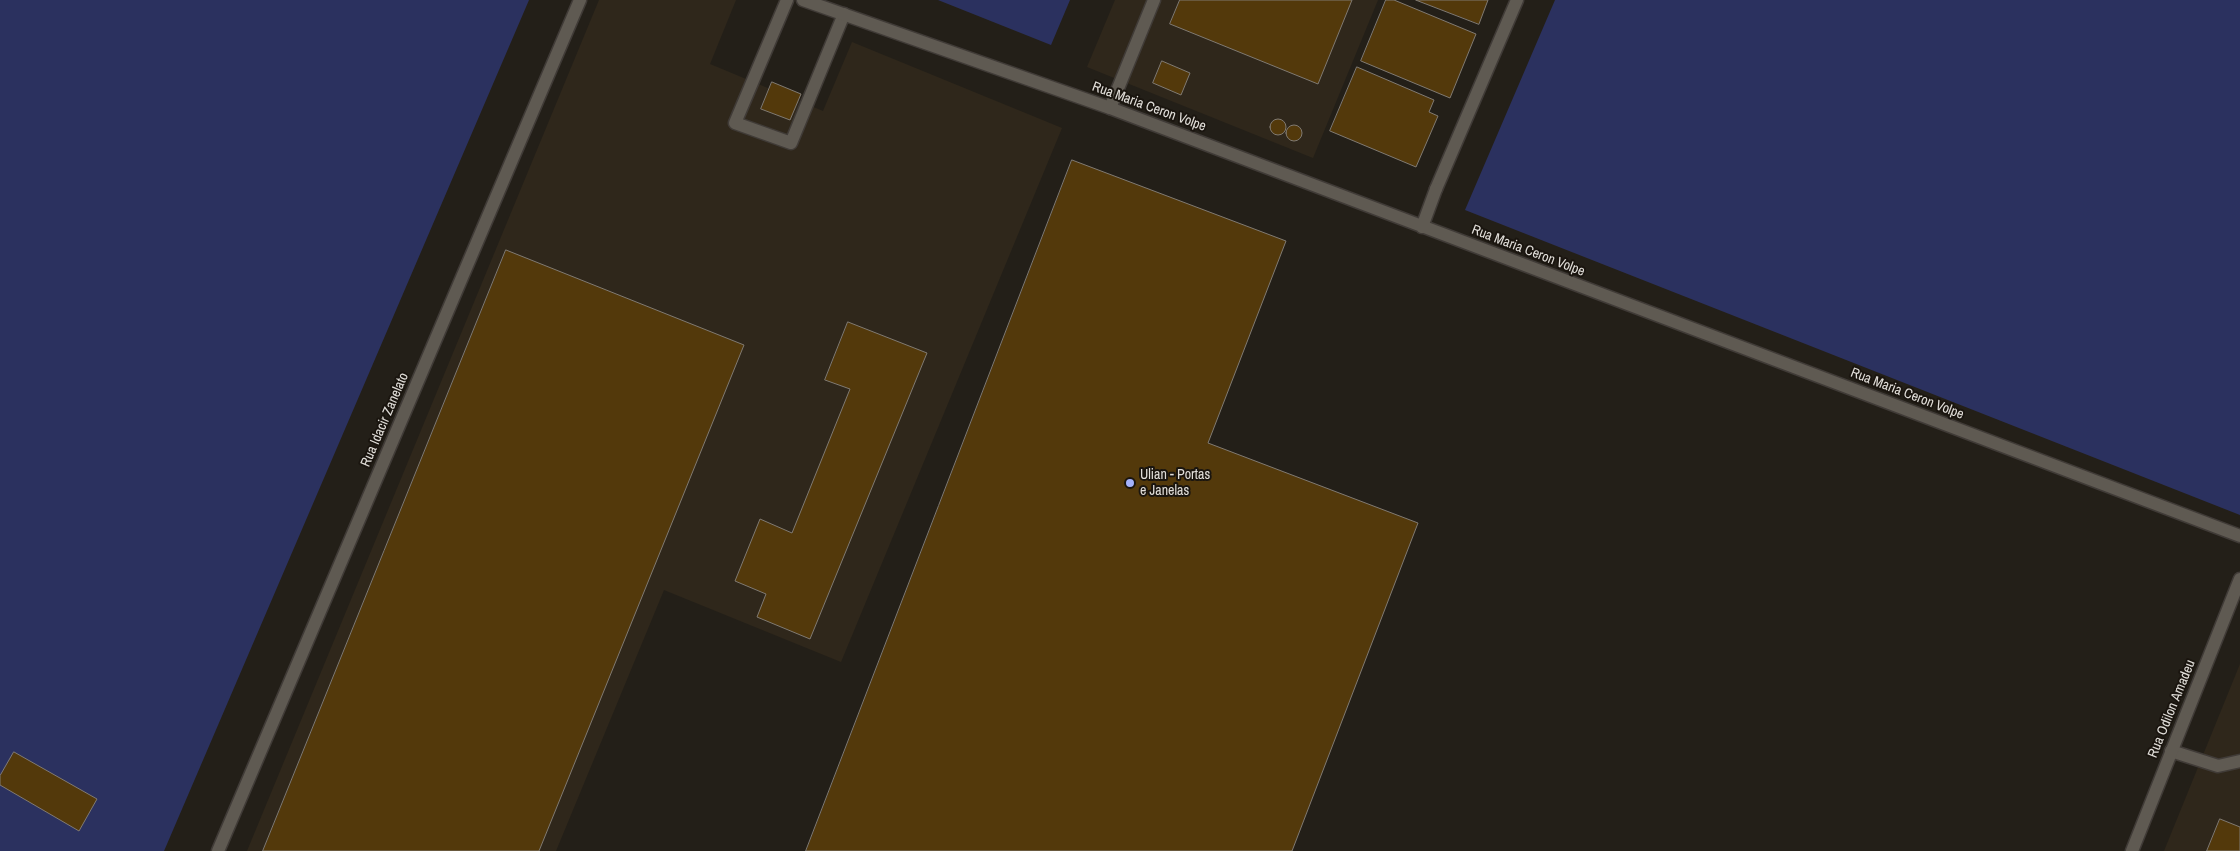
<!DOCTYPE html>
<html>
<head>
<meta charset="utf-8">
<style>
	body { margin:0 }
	canvas { display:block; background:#231f18 }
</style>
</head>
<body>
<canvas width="2240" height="851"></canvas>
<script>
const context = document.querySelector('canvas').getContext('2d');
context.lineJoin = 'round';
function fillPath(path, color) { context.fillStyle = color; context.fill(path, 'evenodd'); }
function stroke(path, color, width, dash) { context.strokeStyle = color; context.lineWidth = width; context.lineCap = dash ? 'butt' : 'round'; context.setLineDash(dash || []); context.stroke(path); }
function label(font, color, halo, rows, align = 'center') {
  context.font = font + ' "Archivo Narrow",sans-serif'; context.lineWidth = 4; context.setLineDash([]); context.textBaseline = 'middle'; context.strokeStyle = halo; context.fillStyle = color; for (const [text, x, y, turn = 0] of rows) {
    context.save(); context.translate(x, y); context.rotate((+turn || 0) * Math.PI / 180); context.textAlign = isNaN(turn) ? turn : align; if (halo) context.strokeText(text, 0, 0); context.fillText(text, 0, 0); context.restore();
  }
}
fillPath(new Path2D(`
	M599,0H736L710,64L823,111L852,42L1062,128L841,662L664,590L556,851H247Z
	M1115,0H1378L1313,158L1087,67Z
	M2240,664V851H2164Z`), '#2f271b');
fillPath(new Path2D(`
	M0,0H529L164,851H0Z
	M938,0H1070L1051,45Z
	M1555,0H2240V515L1465,210Z`), '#2b315f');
const building = new Path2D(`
	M1180,0H1352L1318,84L1170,24Z
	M1386,0H1394L1476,34L1450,98L1361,61Z
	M1416,0H1488L1479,24Z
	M1162,61L1190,73L1181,95L1153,83Z
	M1357,67L1434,100L1429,112L1438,116L1416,167L1330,131Z
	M772,82L801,94L790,120L761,109Z
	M1270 127a8 8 0 1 1 16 0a8 8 0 1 1-16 0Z
	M1286 133a8 8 0 1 1 16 0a8 8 0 1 1-16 0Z
	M1072,160L1286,241L1208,443L1418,523L1292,851H806Z
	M506,250L744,345L539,851H263Z
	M848,322L927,353L810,639L757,617L766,594L735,581L760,519L792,533L850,389L825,380Z
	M14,752L97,799L79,831L0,785V776Z
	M2220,819L2240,827V851H2207Z`);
fillPath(building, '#53390b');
stroke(building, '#807a72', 1);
const service = new Path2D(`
	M787,0L735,123L791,143L844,14
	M1110,108L1154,0
	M1436,189L1517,0
	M2171,751L2218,766L2240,761`);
const minor = new Path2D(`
	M803,0L1110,108L2240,536
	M1422,227L1436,189
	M218,851L580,0`);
const tertiary = new Path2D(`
	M2132,851L2240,579`);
stroke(service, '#403b37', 15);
stroke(minor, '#403b37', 15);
stroke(tertiary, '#403b37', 15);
stroke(service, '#5f5a52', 12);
stroke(minor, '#5f5a52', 12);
stroke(tertiary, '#5f5a52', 12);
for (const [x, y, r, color] of [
	[1130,483,5,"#a4b2fc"]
]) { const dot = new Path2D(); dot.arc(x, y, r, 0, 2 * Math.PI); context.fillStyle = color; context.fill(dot); stroke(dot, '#1a150f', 2); }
label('14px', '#e1ded9', '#1a150f', [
	["Rua Maria Ceron Volpe",1149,107,20],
	["Rua Maria Ceron Volpe",1528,251,21],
	["Rua Maria Ceron Volpe",1907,394,21],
	["Rua Idacir Zanelato",385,420,-67],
	["Rua Odilon Amadeu",2172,709,-68]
]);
label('14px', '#e1ded9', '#1a150f', [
	["Ulian - Portas",1140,475],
	["e Janelas",1140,491]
], 'left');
</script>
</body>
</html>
